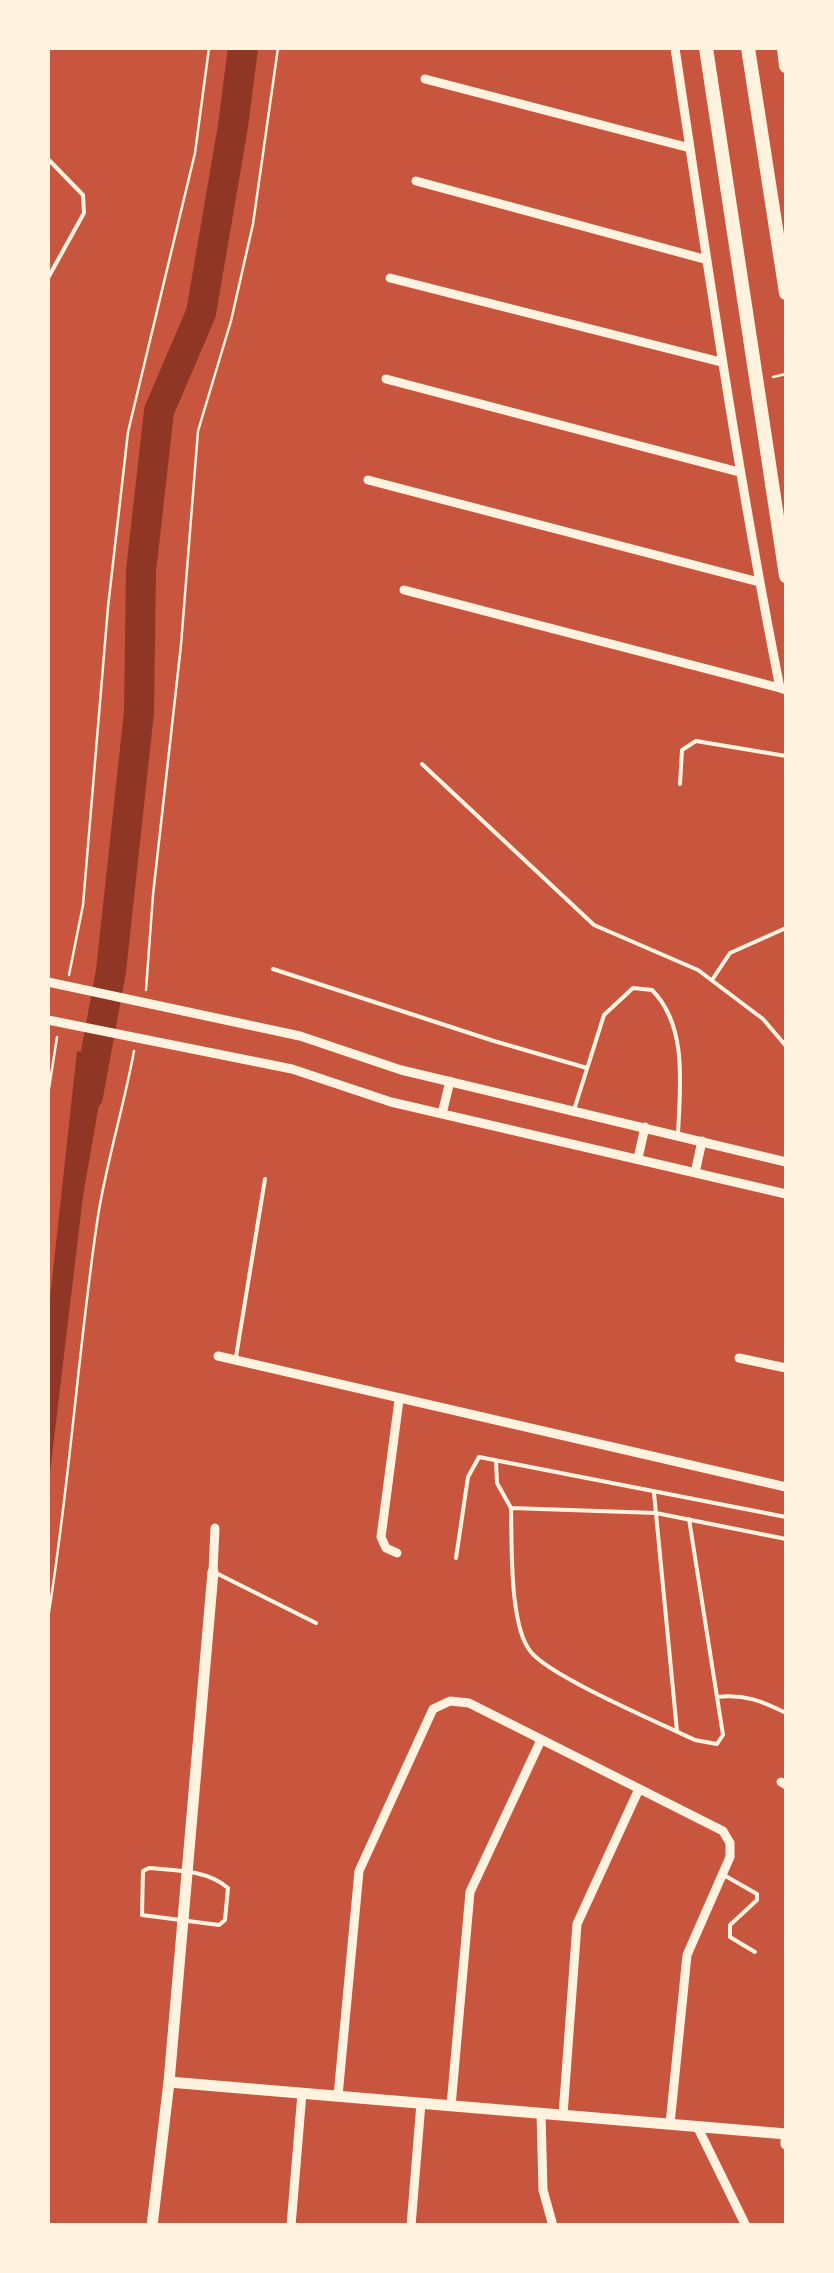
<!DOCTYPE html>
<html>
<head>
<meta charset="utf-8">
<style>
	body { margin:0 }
	#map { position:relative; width:834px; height:2273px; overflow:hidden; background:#c8553d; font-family:Commissioner,sans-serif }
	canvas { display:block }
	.frame { position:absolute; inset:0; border:50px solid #fff3e0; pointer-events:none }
</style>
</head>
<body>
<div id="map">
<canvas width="834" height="2273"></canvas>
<div class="frame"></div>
</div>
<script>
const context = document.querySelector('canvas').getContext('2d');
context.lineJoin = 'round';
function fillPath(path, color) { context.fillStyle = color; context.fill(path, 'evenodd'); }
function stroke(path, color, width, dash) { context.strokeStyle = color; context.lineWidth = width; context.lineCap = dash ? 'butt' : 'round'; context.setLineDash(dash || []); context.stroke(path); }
fillPath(new Path2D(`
	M77,1051L107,1058L83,1196L48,1489V1317Z`), '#8f3625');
stroke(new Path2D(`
	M88,1096L111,971L139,712L141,571L159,411L201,313L233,126L243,48`), '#8f3625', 30);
stroke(new Path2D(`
	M773,377L786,374
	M69,975L83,905L108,607L128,432L195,153L209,48
	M146,990L153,895L181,645L198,431L231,321L253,224L278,48
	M48,1095L57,1037
	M48,1618C70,1484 78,1349 98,1216C107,1160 124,1106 134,1051`), '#fff3e0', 2.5);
stroke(new Path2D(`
	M48,159L83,195L84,213L48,278
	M422,764L594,925L698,970L763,1019L786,1046
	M680,784L682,750L696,741L786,756
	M273,969L494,1041L587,1068
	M712,980L730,953L786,928
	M574,1110L604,1015L633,988L652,990C688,1026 680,1087 678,1134
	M236,1357L265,1179
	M496,1461L497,1483L511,1508
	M654,1493L677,1731
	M689,1519L723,1735L717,1744L695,1740C660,1723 551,1677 531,1652C509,1627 512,1542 511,1508L656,1513L786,1539
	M456,1558L468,1477L479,1457L786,1517
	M218,1574L316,1623
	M717,1697C745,1694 762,1701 786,1713
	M149,1868C175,1870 208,1870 228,1888L225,1920L219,1925L142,1915L143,1871Z
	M722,1874L757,1894V1900L730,1925V1937L755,1952
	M786,2129V2068`), '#fff3e0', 4);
stroke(new Path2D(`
	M675,48C707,262 738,476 780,688L786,690
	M425,79L690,148
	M416,181L704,259
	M390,278L721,362
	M386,379L739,472
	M368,480L759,582
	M404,590L780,688
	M48,982L300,1036L401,1070L786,1162
	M48,1020L292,1069L391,1102L786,1194
	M442,1114L450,1081
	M638,1158L645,1127
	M695,1173L702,1141
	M218,1356L786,1487
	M739,1358L786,1368
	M397,1553L386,1548L381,1537L399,1400
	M213,1572L215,1528
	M781,1782L786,1785
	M338,2096L359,1871L433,1709L450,1701L469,1703L723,1831L730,1843V1857L687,1955L670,2124
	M451,2106L470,1892L541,1740
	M541,2113L543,2190L553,2226
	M563,2115L577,1924L639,1789
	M697,2126L746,2226
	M291,2226L302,2093
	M411,2226L421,2103`), '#fff3e0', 9);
stroke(new Path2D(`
	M169,2082L786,2134V2144
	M152,2226L169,2082L213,1572`), '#fff3e0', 11);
stroke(new Path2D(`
	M706,48L786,576`), '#fff3e0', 14);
stroke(new Path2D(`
	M748,48L786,293
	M784,48L786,66`), '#fff3e0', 14);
</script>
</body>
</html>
